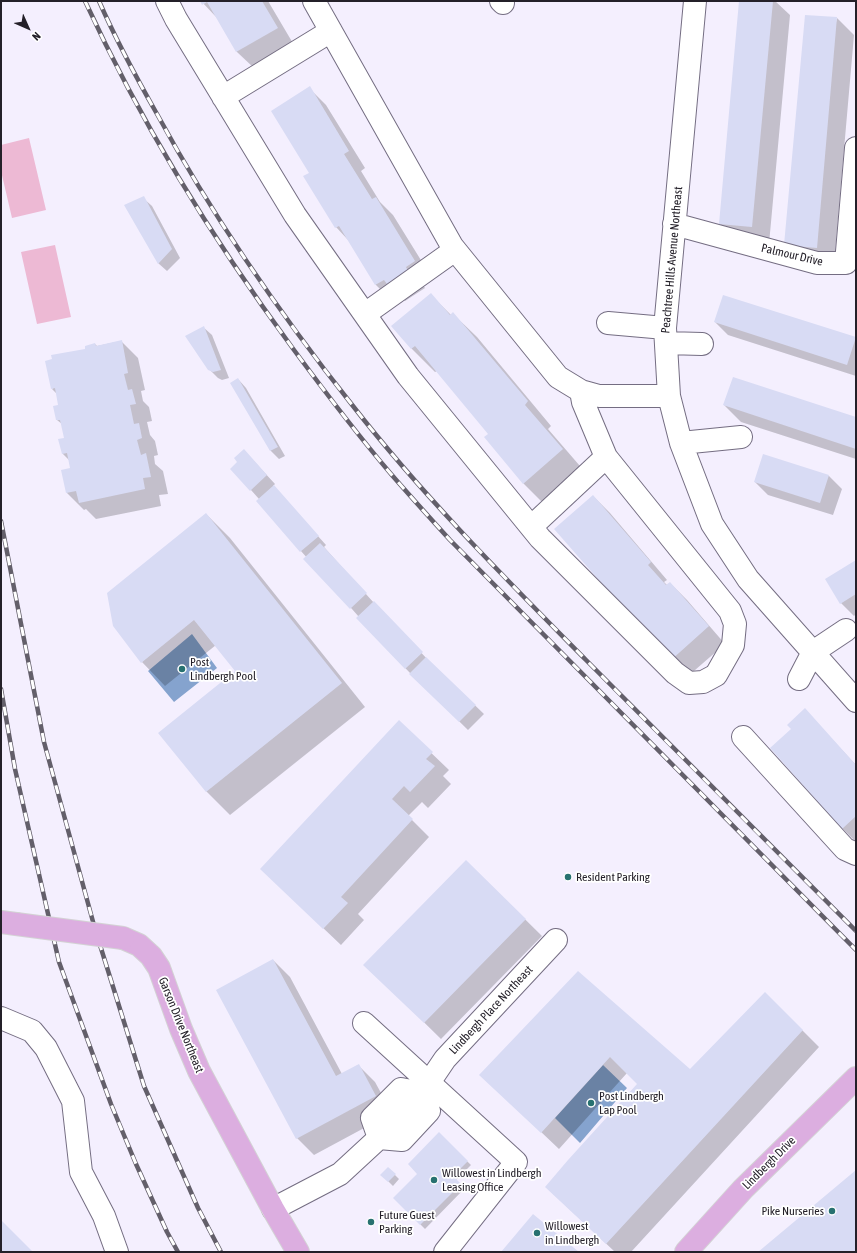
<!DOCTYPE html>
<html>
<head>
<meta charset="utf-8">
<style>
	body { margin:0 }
	#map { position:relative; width:857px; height:1253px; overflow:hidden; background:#f4effe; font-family:"Asap Condensed",sans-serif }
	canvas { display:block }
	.frame { position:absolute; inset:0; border:2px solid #242029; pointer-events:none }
	.north { position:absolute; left:8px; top:8px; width:40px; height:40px; -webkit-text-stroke:3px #fff; paint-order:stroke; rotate:135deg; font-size:11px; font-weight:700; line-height:16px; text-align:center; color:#242029 }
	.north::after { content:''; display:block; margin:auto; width:14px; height:18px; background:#242029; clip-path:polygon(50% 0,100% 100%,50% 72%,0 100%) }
</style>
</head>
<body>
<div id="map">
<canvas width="857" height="1253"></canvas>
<div class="frame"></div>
<div class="north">N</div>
</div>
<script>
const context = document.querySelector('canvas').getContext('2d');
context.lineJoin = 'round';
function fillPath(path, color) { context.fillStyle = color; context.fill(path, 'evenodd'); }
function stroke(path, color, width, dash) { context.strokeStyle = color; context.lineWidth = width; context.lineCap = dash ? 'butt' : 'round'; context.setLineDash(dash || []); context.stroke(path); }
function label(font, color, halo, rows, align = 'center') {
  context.font = font + ' "Asap Condensed",sans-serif'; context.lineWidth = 3.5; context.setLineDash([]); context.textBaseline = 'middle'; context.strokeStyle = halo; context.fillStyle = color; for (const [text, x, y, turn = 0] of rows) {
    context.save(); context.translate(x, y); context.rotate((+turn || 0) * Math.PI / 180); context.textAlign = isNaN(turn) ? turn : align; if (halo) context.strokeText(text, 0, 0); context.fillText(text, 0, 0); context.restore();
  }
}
fillPath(new Path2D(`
	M29,138L46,210L12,218L1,171V145Z
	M55,245L71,317L37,324L21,252Z`), '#edb9d4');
fillPath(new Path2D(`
	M192,634L217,668L174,702L148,671Z
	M603,1065L627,1088L580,1143L555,1118Z`), '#85a3ce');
fillPath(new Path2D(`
	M201,1H268L294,45L254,68L237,52L218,19Z
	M740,1H775L790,15L769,244L737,241L720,224Z
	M837,18L854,35L834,264L786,244Z
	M309,88L326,105L365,168L361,171L380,202L393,215L432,278L422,284L425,288L405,301L401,297L393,302L376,285L349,241L336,227L310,173Z
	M143,198L152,206L180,258L167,271L158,263Z
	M431,295L451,315L453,314L477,337L551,426L548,429L586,473L547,507L523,483L490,434L437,371L435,372L412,349L393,326Z
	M715,322L855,338L856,376L728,335Z
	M203,327L212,335L229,378L222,380L218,378L209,369Z
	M121,341L138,358L145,390L141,391L143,401L149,407L152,421L147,422L150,435L155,441L158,455L154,456L155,464L163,471L168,494L159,495L161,506L96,519L86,509L84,510L67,493L71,469L69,460L62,453L65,439L62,424L57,420L59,405L57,394L52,389L86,349L95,344L97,346Z
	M238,379L246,388L285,456L279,459L270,450Z
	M724,405L856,418V459L741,422Z
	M252,459L275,484L273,486L326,545L324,547L374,603L430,662L484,714L468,730L411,674L357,618L359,617L257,501L259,499L251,490Z
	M829,476L842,489L833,515L768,495L755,482Z
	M593,496L610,513L667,580L664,582L667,585L670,583L687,600L725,644L687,677L671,660Z
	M206,514L230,538L365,707L230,815L206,791L236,671L216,645L165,686L142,662Z
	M856,561V614L854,616L841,603Z
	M805,710L856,765L855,841L842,828L793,730Z
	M399,722L449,770L443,776L451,784L428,808L422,802L408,816L429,837L358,914L364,920L341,945L261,869Z
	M466,861L542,936L441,1039L382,981Z
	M273,960L290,977L342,1074L358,1065L375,1082L392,1113L314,1155L297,1138Z
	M578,973L690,1071L765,993L819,1047L631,1252H615L546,1187L639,1084L627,1073L559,1149L481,1075Z
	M439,1134L471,1165L456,1180L464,1189L425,1229L394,1198L419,1174Z
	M388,1168L399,1179L393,1186L382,1175Z`), '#0003');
fillPath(new Path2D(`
	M200,1H262L278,28L236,52L207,2L202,5Z
	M739,1H773L752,227L719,224Z
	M805,15L837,17L817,248L784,245Z
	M310,86L349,151L344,154L372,199L376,197L415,261L406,267L408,271L387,284L384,280L375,285L339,226L335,228L303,176L309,173L271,111Z
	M144,196L172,249L158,264L124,205Z
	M431,293L450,315L453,312L528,401L525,405L563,449L523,484L484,437L488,434L415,346L411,349L391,326Z
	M723,295L856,337L847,365L714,322Z
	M204,326L221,370L213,372L208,370L185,336Z
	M122,340L128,373L124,374L128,390L132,389L136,404L130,405L134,424L139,423L142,438L137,440L141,455L146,453L151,477L143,478L145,489L79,503L76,491L66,493L61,470L70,468L67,453L62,454L58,439L64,438L60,420H56L53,406L58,405L55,388L51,389L45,361L52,359L51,355L85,349V346L95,343L96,346Z
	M733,377L856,417V449L723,405Z
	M238,378L278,447L270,451L230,383Z
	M244,449L267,475L250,491L230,469L237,462L234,458Z
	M763,454L829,475L820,503L754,482Z
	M274,485L319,536L300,552L256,501Z
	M593,495L651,562L648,565L666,585L670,582L709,626L670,661L554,529Z
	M206,513L342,683L206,792L158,733L235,671L194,620L141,663L113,626L107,593Z
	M320,543L367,593L350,609L303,559Z
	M856,560V594L840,604L825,579Z
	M374,601L423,652L405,669L356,618Z
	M426,657L476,705L459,722L409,674Z
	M805,708L856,765V816L842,829L770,748L791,729L787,725Z
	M399,720L433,752L426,759L435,766L410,792L404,786L392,799L413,819L341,897L348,903L323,929L260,869Z
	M466,860L526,919L424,1023L363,965Z
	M273,959L336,1076L359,1064L376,1096L296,1139L216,990Z
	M578,971L690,1069L765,992L803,1030L606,1244L545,1187L568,1160L637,1084L610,1057L541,1133L479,1075Z
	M439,1132L468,1161L453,1176L461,1184L420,1225L393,1198L417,1174L408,1164Z
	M388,1167L396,1174L388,1182L380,1175Z
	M856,1170V1252H758Z
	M533,1214L579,1252H501Z
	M1,1220L33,1252H1Z`), '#d8dbf4');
const minor = new Path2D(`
	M167,1L176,19L295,215L408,376L540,538L675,673L689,683L703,682L716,675L733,645L735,624L730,611L606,457L583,402L581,391
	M314,1L452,246L558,377L581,391L599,396H669
	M501,1L503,3
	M695,1L665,328L669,396L681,443L712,524L748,579L856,701
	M223,97L331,31
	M674,224L817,263H846L856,148
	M365,314L455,250
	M608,323L665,328
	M666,343L702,344
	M681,443L741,437
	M531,527L606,457
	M799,679L813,652L846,630
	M743,737L845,849L856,854
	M1,1018L32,1031L46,1048L73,1101L81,1172L104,1216L117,1252
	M364,1023L516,1162L445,1252
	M379,1138L372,1118L401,1089L422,1093
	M379,1138L402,1140L429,1111L422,1093
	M273,1209L340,1174L379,1138L422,1093L445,1059L556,940`);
const major = new Path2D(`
	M1,922L16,924
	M123,938L139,945L151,956L159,968L181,1029L199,1071L273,1209L298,1252
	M686,1252L743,1189L856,1078`);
stroke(minor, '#746d82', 24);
stroke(major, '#d3d2d4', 24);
stroke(minor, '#fff', 22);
stroke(major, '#dcaee0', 22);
const rail = new Path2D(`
	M85,1C142,125 213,240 294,350C325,392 357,434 391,474C410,496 430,518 450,540L856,950
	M99,1C116,40 136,77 157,114C213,217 280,314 353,406C423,496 506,579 586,660C676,751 766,841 856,931
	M1,521L44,742L95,929L144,1086L198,1208L221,1252
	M1,689L15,769L59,962L111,1104L136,1164L167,1232L178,1252`);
stroke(rail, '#635f6a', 4.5);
stroke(rail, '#fff', 3, [9]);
const majorBridge = new Path2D(`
	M16,924L123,938`);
stroke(majorBridge, '#d3d2d4', 24, []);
stroke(majorBridge, '#dcaee0', 22);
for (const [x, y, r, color] of [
	[182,669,4,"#277170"],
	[568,877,4,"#277170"],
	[591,1103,4,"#277170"],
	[434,1180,4,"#277170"],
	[832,1211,4,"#277170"],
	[371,1222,4,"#277170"],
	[537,1233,4,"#277170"]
]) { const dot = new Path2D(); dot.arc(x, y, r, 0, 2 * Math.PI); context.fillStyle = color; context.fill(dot); stroke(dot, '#fff', 1.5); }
label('12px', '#242029', '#fff', [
	["Palmour Drive",792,255,13],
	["Peachtree Hills Avenue Northeast",672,260,-85],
	["Lindbergh Place Northeast",491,1010,-47],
	["Garson Drive Northeast",181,1025,68],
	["Lindbergh Drive",769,1163,-45]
]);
label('12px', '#242029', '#fff', [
	["Post",190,662],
	["Lindbergh Pool",190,676],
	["Resident Parking",576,877],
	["Post Lindbergh",599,1096],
	["Lap Pool",599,1110],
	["Willowest in Lindbergh",442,1173],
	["Leasing Office",442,1187],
	["Pike Nurseries",824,1211,"right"],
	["Future Guest",379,1215],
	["Parking",379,1229],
	["Willowest",545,1226],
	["in Lindbergh",545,1240]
], 'left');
</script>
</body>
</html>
